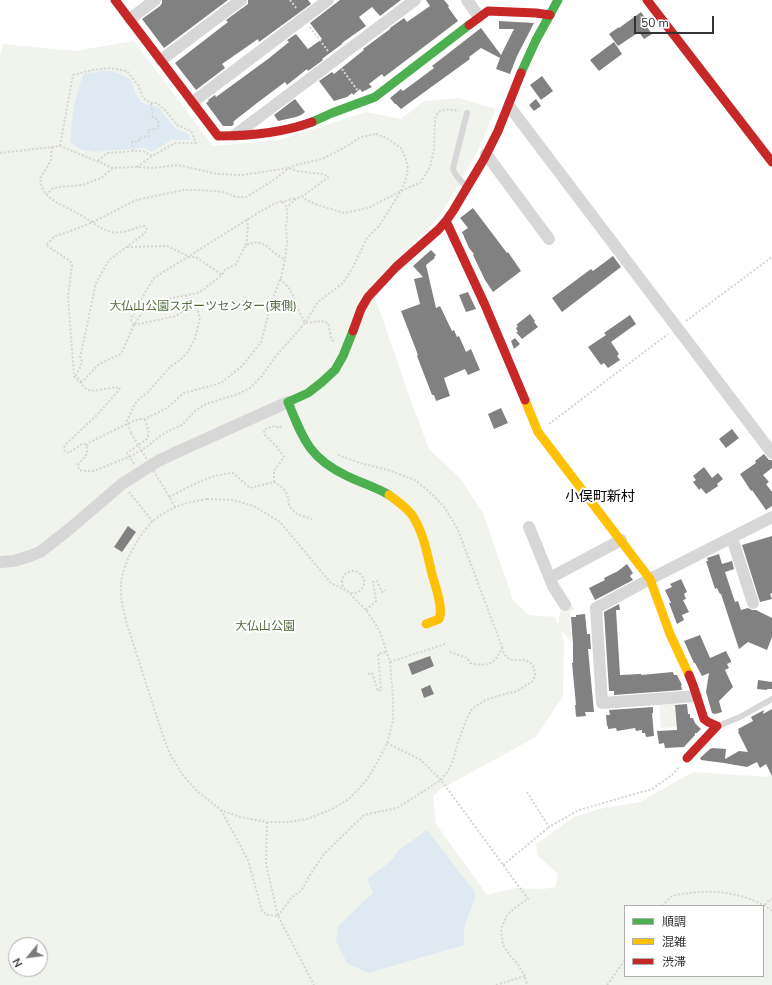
<!DOCTYPE html>
<html>
<head>
<meta charset="utf-8">
<style>
	body { margin:0 }
	#map { position:relative; width:772px; height:985px; overflow:hidden; background:#fff; font-family:"Nunito Sans","Noto Sans JP",sans-serif }
	canvas { display:block }
	.legend { position:absolute; left:624px; top:905px; width:140px; height:72px; box-sizing:border-box; background:#fff; border:1px solid #adadad; margin:0; padding:5px 7px; list-style:none; font-size:12px; color:#333 }
	.legend li { display:flex; align-items:center; gap:8px; height:20px }
	.legend b { width:20px; border:1px solid #adadad }
	.north { position:absolute; left:8px; top:937px; width:40px; height:40px; box-sizing:border-box; background:#fff; border:1px solid #adadad; border-radius:50%; rotate:241deg; font-size:11px; font-weight:700; line-height:16px; text-align:center; color:#333 }
	.north::after { content:''; display:block; margin:auto; width:14px; height:18px; background:#7a7a7a; clip-path:polygon(50% 0,100% 100%,50% 72%,0 100%) }
	.scale { position:absolute; left:634px; top:16px; width:80px; height:18px; box-sizing:border-box; border:2px solid #333; border-top:0; padding-left:5px; font-size:12px; line-height:14px; white-space:nowrap; color:#333; -webkit-text-stroke:3px #fff; paint-order:stroke }
</style>
</head>
<body>
<div id="map">
<canvas width="772" height="985"></canvas>
<ul class="legend">
<li><b style="height:5px;background:#4caf50"></b>順調</li>
<li><b style="height:5px;background:#ffc107"></b>混雑</li>
<li><b style="height:5px;background:#c62828"></b>渋滞</li>
</ul>
<div class="north">N</div>
<div class="scale">50 m</div>
</div>
<script>
const context = document.querySelector('canvas').getContext('2d');
context.lineJoin = 'round';
function fillPath(path, color) { context.fillStyle = color; context.fill(path, 'evenodd'); }
function stroke(path, color, width, dash) { context.strokeStyle = color; context.lineWidth = width; context.lineCap = dash ? 'butt' : 'round'; context.setLineDash(dash || []); context.stroke(path); }
function label(font, color, halo, rows, align = 'center') {
  context.font = font + ' "Nunito Sans","Noto Sans JP",sans-serif'; context.lineWidth = 4; context.setLineDash([]); context.textBaseline = 'middle'; context.strokeStyle = halo; context.fillStyle = color; for (const [text, x, y, turn = 0] of rows) {
    context.save(); context.translate(x, y); context.rotate((+turn || 0) * Math.PI / 180); context.textAlign = isNaN(turn) ? turn : align; if (halo) context.strokeText(text, 0, 0); context.fillText(text, 0, 0); context.restore();
  }
}
fillPath(new Path2D(`
	M134,41L213,146L279,140L366,112L401,119L424,101L459,98L496,109L476,154L453,195L440,215L431,226L369,286L381,314L407,390L429,449L460,478L484,515L513,600L529,615L555,617L558,625L561,607L570,602L575,609L570,612L571,641L560,630L564,641L563,696L536,737L441,789L433,796L436,824L487,895L514,888L543,889L555,887L558,874L537,855L536,844L574,817L599,809L640,802L693,772L769,777L772,775V985H0V56L3,44L75,51ZM625,906H763V976H625ZM16,945H40V969H16Z
	M675,702L676,727L661,728L659,703Z`), '#f1f4ed');
fillPath(new Path2D(`
	M103,71L115,72L130,79L137,97L143,103L158,107L175,128L188,134L191,140H171L152,152L145,148L105,151L96,152L82,150L70,142L74,105L83,74Z
	M427,830L474,891L475,897L464,928V945L368,973L347,963L336,941L338,926L373,893L367,879L390,862L399,850Z`), '#dee9f2');
fillPath(new Path2D(`
	M162,0H228L164,48L142,19L160,6L162,3Z
	M248,0H308L311,4L259,42L258,39L222,64L225,68L196,90L175,63L228,22L226,20L248,4Z
	M340,0H401L380,16L372,7L359,17L366,26L342,43V44L322,59L323,60L308,71L307,69L287,85L285,82L257,103L234,121V122H233L234,124L232,126H223L206,103L209,101L208,100L215,95L216,97L268,59L289,42L287,40L296,34L308,49L322,39L310,23Z
	M426,0H444L449,6L448,7L458,21L384,77L382,74L369,84L372,87L362,92L360,89L353,95L352,93L347,97L334,101L319,81L332,72L334,74L364,50L363,49L390,29V28L404,18L407,22L430,6Z
	M641,12L646,19L643,21L652,34L644,39L639,32L618,46L609,34L619,27V28Z
	M499,21L534,23L517,56L510,74L496,69L500,58L481,48L469,57L470,59L401,109L396,104H395L390,98L401,89L403,91L434,68L432,66L481,28L501,55L514,29H499Z
	M614,42L622,54L599,71L590,60Z
	M542,76L553,91L541,100L530,85Z
	M295,99L305,112L301,115L296,117L278,121L274,115Z
	M536,99L541,106L534,111L529,105Z
	M473,208L507,253L508,252L521,271L493,292L485,280L473,255L474,254L469,248L462,232L468,228L460,218Z
	M431,250L436,255L434,257L435,258L426,265L436,308L440,306L452,331L454,330L457,337L459,336L466,352L471,349L480,370L468,375L465,369L444,378L450,396L436,401L434,395H432L417,356L418,355L401,311L420,304L414,279L423,277L413,266Z
	M613,256L621,267L562,312L552,298L591,269L593,271Z
	M468,292L476,309L466,312L459,295Z
	M530,314L535,321L534,322L538,327L522,339L516,332H518L516,328L518,326L516,325Z
	M630,315L636,324L611,342L619,354L617,356L620,360L608,368L604,363L601,365L588,347L606,335L604,333Z
	M515,338L520,344L514,349L511,341Z
	M501,408L508,423L494,429L488,414Z
	M732,429L739,438L726,448L719,439Z
	M764,454L769,460H772V468L763,475L769,482L766,484L772,492V506L766,510L752,490L751,491L740,474L756,463L755,461Z
	M704,467L712,478L718,473L723,479L717,484L718,486L706,494L701,488L699,490L693,482L696,480L693,476Z
	M128,526L136,532L122,552L114,547Z
	M772,536V593L770,594L772,599L760,602L742,545Z
	M719,554L722,564L732,561L734,569L725,572L735,602L738,601L741,610L748,608L752,610H756L772,618V637L767,650L748,642L739,649L721,594H720L717,588L715,589L706,561H708L707,558Z
	M627,564L633,573L630,576L633,580L595,600L589,588L605,580L604,578L618,571Z
	M681,579L687,592L684,594L686,599L683,600L689,612L682,615L684,620L677,624L669,603H671L665,590L672,587L670,584Z
	M619,604L620,610H616L620,675L641,674V675L673,672L674,675H677L682,685H681L682,690L614,695V691H609L604,612Z
	M585,614L587,634H590L591,649H588L594,712H585L586,716L576,717L577,716H576L575,705H576L572,663H573V644L571,617H576V615Z
	M700,635L710,658L726,651L731,661V662L727,664L729,668L725,670L733,687L719,701L722,712L715,714L712,713L706,692L709,673L702,676L695,663H694L684,641Z
	M430,656L434,666L412,675L408,664Z
	M758,680L772,682V689H767V690L757,689Z
	M430,685L434,694L424,698L421,689Z
	M687,704L688,714H690V718H693L695,723L701,729L697,733H695V735L684,747L665,748L664,743L659,744L657,731L677,730L675,705Z
	M653,707V713H652L654,736L646,737L645,733H642V730L636,731L635,728L617,731L616,728L608,729V726H607L606,715H610L609,710Z
	M772,709V776L766,764L760,768L757,762L747,767L724,763L701,760L700,758L710,749L712,748L726,749L725,759L739,751L748,752L738,732L739,731L738,729L753,721L751,717L764,710L763,714Z`), '#818181');
stroke(new Path2D(`
	M290,0L297,9
	M310,27L328,51
	M342,69L358,91
	M376,134L386,138L401,148L406,160L408,169L405,182L401,191L379,226L367,238L353,267L343,283L318,302L305,323L275,357L262,376L250,388L238,394L206,404L196,410L182,425L168,431L156,439L148,446L131,456L94,471H86L79,470L78,465C84,456 91,455 85,444H82L69,453C64,452 63,450 65,445L96,416L119,390L120,388C109,385 95,395 85,388C82,386 84,385 81,383C78,380 76,380 74,376L68,296L72,265L70,261L46,245L55,236L68,232L93,222L136,200L184,190H200L223,192L237,197H246L271,182L289,168L296,165L322,159L347,146L361,137Z
	M60,146L73,75L93,70L110,68L127,71L138,85L143,98L151,103H157L166,111L177,125L191,131L196,143H175L152,156L143,151H133L107,153L98,161
	M52,147L51,160L46,169L40,178C41,184 42,190 47,195C56,204 69,208 79,214C90,220 99,229 112,232C122,234 133,229 142,226H145L147,230L144,234L109,260L96,283L80,358L82,361L81,366L76,375L79,379L81,381L84,380
	M133,151L132,142L139,141V138L149,136L148,130L159,128L158,120L153,117L151,103
	M0,153L60,146L113,168L136,167L152,168L178,165L218,174L242,175L289,168L297,171L322,174L328,176V178L326,179L303,196L297,198L287,207
	M137,167L152,156
	M46,195L52,189L59,187L82,185L101,178L113,168
	M302,196L306,200L318,205L344,213L368,208L405,189L420,183L430,167L434,150L435,119L438,112C445,109 451,109 459,111
	M281,202L296,198
	M246,245L248,228L247,219
	M127,247L167,246L186,255L189,257H196L222,275
	M280,279C296,292 295,306 305,323L321,321L328,323L331,338L334,342
	M686,321L772,257
	M134,325L176,316L191,304
	M81,383L99,364L121,354L134,325L144,310L151,305L156,303L168,299L197,293L203,290L209,285L222,275L225,270L236,264L246,245C263,239 264,245 276,254C279,256 282,258 285,260
	M549,424L668,334
	M131,433L127,421L135,404L140,398L148,392L170,367L181,359L188,352L195,338L200,318L197,309L192,304L186,296
	M87,446L88,443L127,424L139,419H145L167,408L184,393L221,383L242,366L261,342L272,301L281,277L285,260L287,242L286,225L287,220V207L282,201L274,204L261,211L154,278L147,289L132,317C131,321 131,322 134,325
	M338,455L360,463L388,470L415,480L432,494L445,508L458,530L502,647C495,665 488,667 470,663L467,658L448,651
	M134,464L127,453L147,439L149,433L145,419
	M274,482V471L284,457L277,447L264,434V430C270,427 273,425 280,428L282,424
	M164,488L175,507
	M129,492L153,522
	M169,497C191,486 208,475 233,473L250,488L274,482C286,489 288,493 289,506L297,514L312,519
	M207,499L233,500L254,506L280,522L331,583L347,591L366,610L373,620L380,632L390,662L393,698V721L387,743L379,759L366,781L349,799L330,810L307,819L289,822H267L240,817L221,810L197,791L182,774L170,754L162,733L126,621C123,609 120,596 121,584C123,563 138,536 153,521C159,516 167,511 174,508C184,503 196,501 207,499Z
	M342 582a11 11 0 1 1 22 0a11 11 0 1 1-22 0Z
	M366,610L376,601L373,582L377,581L382,592L386,590
	M390,662L445,644
	M368,674L372,673L378,691L381,690L378,654L387,652
	M387,743L421,760L441,780L528,899L516,907L507,915L501,929L503,945L511,957L517,963L525,976
	M527,792L549,827L579,810L652,789L672,775L679,767
	M221,810L248,860L262,911L267,915L278,916
	M267,822L266,864L278,916L314,985
	M503,865L549,827
	M765,905L769,900L772,899
	M662,906C665,903 668,899 671,897C676,894 683,894 689,893C716,889 750,894 772,911
	M278,916L292,897L302,890L308,878L324,854L364,815L397,808L441,780L448,771L453,761L457,745L467,718L472,709L484,701L494,697L517,691L533,681L535,675L534,668L530,662L523,660H510L504,654L502,647
	M496,985L525,976L527,985
	M607,985L625,960`), '#d5d5d5', 2, [2, 2]);
stroke(new Path2D(`
	M467,187C462,181 454,176 453,168L467,113
	M718,726L740,717L772,699`), '#d7d7d7', 6);
stroke(new Path2D(`
	M467,0L479,17
	M130,19L155,0
	M161,60L241,0
	M193,102L328,0
	M509,106L772,453
	M235,135L415,0
	M486,154L549,239
	M529,527L553,586L565,605
	M732,538L753,603
	M0,562L14,561L30,556L40,552L67,531L122,484L158,461L177,452L288,402
	M550,578L621,540
	M696,696L602,703L596,608L650,579L772,517`), '#d7d7d7', 12);
stroke(new Path2D(`
	M521,73L536,40L558,0
	M312,122L332,113L375,97L469,25
	M353,331L343,356L335,370L322,382L308,393L288,402C303,439 309,458 347,476C361,483 376,487 389,495`), '#4caf50', 9);
stroke(new Path2D(`
	M525,400L538,432L650,579L670,634L689,675
	M389,495C397,501 406,507 412,515C424,533 427,554 432,574C435,586 444,608 439,619L426,624`), '#ffc107', 9);
stroke(new Path2D(`
	M115,0L218,136C250,136 282,133 312,122
	M647,0L772,162
	M469,25L488,11L536,13L550,15
	M446,221L485,305L525,400
	M353,331L361,309L368,297L396,267L438,230L446,221L453,211L484,159L498,131L521,73
	M687,758L717,726L708,722L704,719L693,685L689,675`), '#c62828', 9);
stroke(new Path2D(`
	M131,433L164,488`), '#d5d5d5', 2, [2, 2]);
label('12px', '#536d41', '#fff', [
	["大仏山公園スポーツセンター(東側)",203,307],
	["大仏山公園",265,627]
]);
label('14px', '#000', '#fff', [
	["小俣町新村",600,498]
]);
</script>
</body>
</html>
